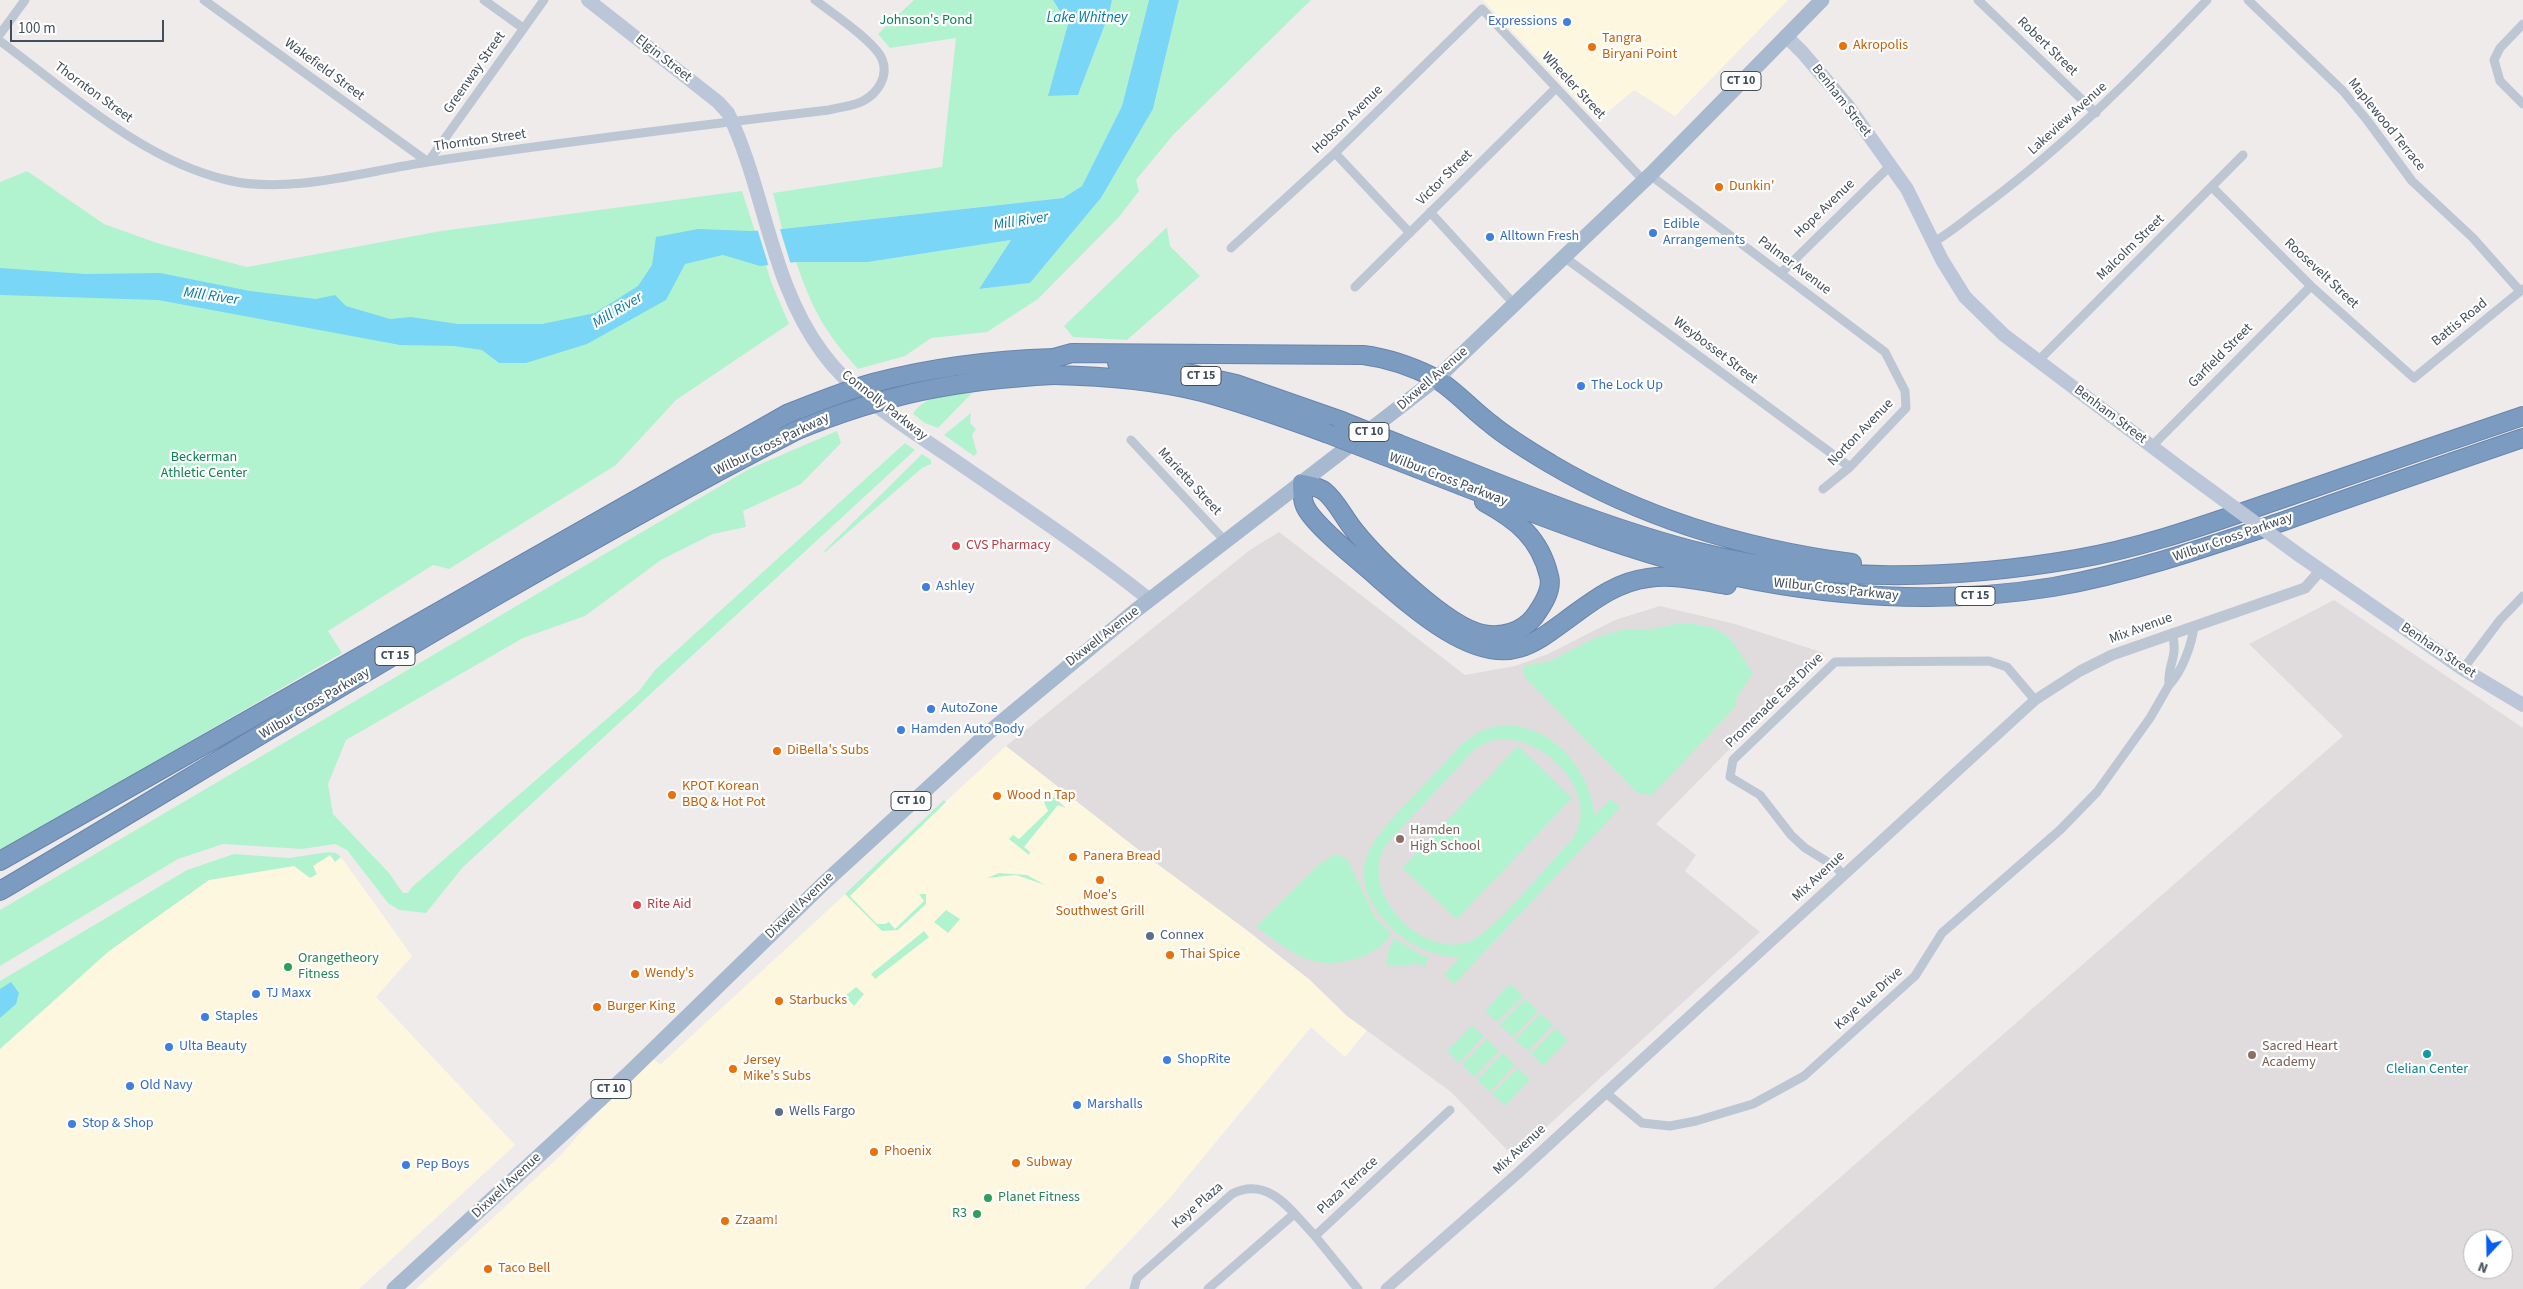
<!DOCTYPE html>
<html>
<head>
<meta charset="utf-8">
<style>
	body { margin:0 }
	#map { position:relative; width:2523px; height:1289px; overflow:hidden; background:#efebeb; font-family:"Source Sans 3",sans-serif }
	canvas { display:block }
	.north { position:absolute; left:2463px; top:1229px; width:50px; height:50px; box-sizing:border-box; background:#fff; border:1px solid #b3b8bd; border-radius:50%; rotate:201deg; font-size:14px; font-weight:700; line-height:20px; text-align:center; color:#424e5b }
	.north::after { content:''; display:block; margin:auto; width:18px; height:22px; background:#045ff0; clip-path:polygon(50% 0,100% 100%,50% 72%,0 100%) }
	.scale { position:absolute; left:10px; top:20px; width:154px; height:22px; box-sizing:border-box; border:2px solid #424e5b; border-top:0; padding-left:6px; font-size:15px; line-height:18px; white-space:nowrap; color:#424e5b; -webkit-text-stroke:4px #fff; paint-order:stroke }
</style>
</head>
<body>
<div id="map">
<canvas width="2523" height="1289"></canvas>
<div class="north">N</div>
<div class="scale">100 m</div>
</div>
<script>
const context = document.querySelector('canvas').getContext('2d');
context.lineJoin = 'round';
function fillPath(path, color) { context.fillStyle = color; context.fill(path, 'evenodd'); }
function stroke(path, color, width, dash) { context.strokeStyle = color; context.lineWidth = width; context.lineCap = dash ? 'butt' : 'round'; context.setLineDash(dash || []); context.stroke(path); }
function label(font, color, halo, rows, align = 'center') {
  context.font = font + ' "Source Sans 3",sans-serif'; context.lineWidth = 4.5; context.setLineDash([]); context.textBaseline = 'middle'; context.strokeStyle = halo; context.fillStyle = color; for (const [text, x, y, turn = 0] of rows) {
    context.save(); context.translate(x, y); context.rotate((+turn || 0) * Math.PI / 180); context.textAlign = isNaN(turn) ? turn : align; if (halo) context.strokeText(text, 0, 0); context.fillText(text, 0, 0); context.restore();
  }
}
fillPath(new Path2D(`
	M1483,0H1788L1675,116L1634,90L1597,121Z
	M1006,746L1144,854L1248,931L1310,980L1347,1016L1367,1030L1345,1057L1311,1027L1168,1200L1084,1289H416L562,1154L648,1054L660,1065Z
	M322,853L341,857L412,956L376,997L515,1145L359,1289H0V1049L109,951L209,880L294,866Z`), '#fef7e0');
fillPath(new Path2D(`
	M1279,532L1465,675L1515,666L1548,654L1615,620L1660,606L1735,624L1824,653L1656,824L1696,855L1685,871L1760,932L1518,1153L1512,1155L1451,1092L1347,1016L1310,980L1248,931L1144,854L1006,746L1250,550Z
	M2334,600L2523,728V1289H1713L2343,736L2249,644ZM2473,1239H2503V1269H2473Z`), '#e0dcdd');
fillPath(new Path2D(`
	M914,0H1053L1068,24L1049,96L1078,95L1109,14L1112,0H1149L1122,106L1082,186L1063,198L782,229L773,193L942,167L956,38L890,48L878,34Z
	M1179,0H1311L1173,135L1136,180L1139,191L1119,217L1038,299L987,332L931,338L905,356L858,369C824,331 813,311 796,262H868L1011,240L979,289L1030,283L1101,198L1153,109Z
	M27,171L104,224L160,244L247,267L441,231L742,191L772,284L789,324L676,400L616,465L449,569L433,565L328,631L342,653L0,852V182Z
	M1167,227L1170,246L1200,276L1127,340L1073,337L1064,326Z
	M974,391L938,428L925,423L913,414C924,394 954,395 974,391Z
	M971,413L970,423L976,429L972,435L977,453L974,456L944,435Z
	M837,431L841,443L801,484L743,511L746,527L713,534L661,560L585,616L523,638L346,740L328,784L333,814L389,873L403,893H408L412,887L639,691L655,670L905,443L915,450L463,867L426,913L399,910L388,903L347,850L335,844L302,849L223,844L178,859L0,966V910L749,469Z
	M922,454L931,460V464L922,468L824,553L825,550Z
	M1681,623C1730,627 1728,635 1753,673L1736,699V706L1652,795L1637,793L1524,676V666L1550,661L1597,637L1623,630H1647Z
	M1496,726C1546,719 1592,768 1594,816L1611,799L1620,808L1454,984L1444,975L1460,957C1432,957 1405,944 1386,922C1342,870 1371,841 1409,801C1427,781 1446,762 1464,742L1481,731ZM1501,739C1547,737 1604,797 1571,841C1549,863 1493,933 1469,942C1418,960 1352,884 1390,840L1475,749L1490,741Z
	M1518,746L1572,798L1457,919L1402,868Z
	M1054,797L1066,808L1058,805L1024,847L1030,852L1029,855L1009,839L1013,835L1019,839L1048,811L1044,802Z
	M944,800L946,802L850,896L877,924H885L889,922L895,929L924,901L919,894H926V904L898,930L882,931L845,894Z
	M329,852L336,853L341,857L335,862L330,855L313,866L317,874L310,878L294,866L209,880L109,951L0,1049V981L187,870L234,854L289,858Z
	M1336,854L1347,859L1375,917L1391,933C1385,946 1371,954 1358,958C1312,973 1292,952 1256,927L1317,866Z
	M999,873L1027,875L1045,885L1016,875L987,878Z
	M946,910L960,919L948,933L934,922Z
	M924,931L929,937L875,979L871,974Z
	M1394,938L1422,956H1428L1425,967L1420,964L1386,966L1388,951Z
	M1510,984L1523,996L1497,1022L1485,1011Z
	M856,987L864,994L854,1006L845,996Z
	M1525,999L1538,1011L1513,1037L1500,1025Z
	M1541,1013L1553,1025L1528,1051L1515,1040Z
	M1472,1025L1484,1036L1459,1063L1447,1051Z
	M1556,1028L1568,1040L1543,1066L1531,1054Z
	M1487,1039L1499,1051L1474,1077L1462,1065Z
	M1503,1053L1515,1065L1490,1092L1477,1080Z
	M1518,1068L1530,1080L1505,1106L1492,1094Z`), '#b2f3cf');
fillPath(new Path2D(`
	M1053,0H1112L1109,14L1078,95L1048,96L1068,24Z
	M1149,0H1179L1153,109L1101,198L1030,283L979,289L1011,240L868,262H796L760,266L723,255L685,264L666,300L587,344L526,363H499L482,350L454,346L400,345L158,300L0,295V268L85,274L160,273L250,291L316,299L335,295L346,306L390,319L411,317L458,324H542L595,313L638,286L652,265L656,237L698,229L751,231L782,229L1063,198L1082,186L1122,106Z
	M11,982L19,993L16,1004L0,1018V989Z`), '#7ad6f6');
fillPath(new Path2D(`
	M779,226L791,265L769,267L757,228Z`), '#efebeb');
const motorway = new Path2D(`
	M1054,358L1072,353L1363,355C1387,358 1413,367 1435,378C1455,390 1472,410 1491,424C1509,439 1531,452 1551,464C1644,519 1745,549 1852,563
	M1117,363L1179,371L1236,384L1342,421
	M1054,375C1103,376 1154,380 1202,392C1244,403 1285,418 1326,433
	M1399,444C1499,483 1599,527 1703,553C1823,583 1955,580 2076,559C2147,547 2216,521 2284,498C2364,470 2443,443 2523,416
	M1385,456C1506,502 1630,556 1757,581C1854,599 1955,603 2053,587C2133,573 2210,546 2287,520C2365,492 2444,465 2523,438
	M1484,502C1517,520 1540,538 1549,576C1553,590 1542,606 1534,617C1522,632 1502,638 1483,634C1448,628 1377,559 1354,530C1344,518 1336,500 1324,491C1317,486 1310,486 1302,484C1302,492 1302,499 1305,506C1312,522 1347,551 1361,563C1398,594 1467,664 1519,648C1536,643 1550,632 1565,621C1590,603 1615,582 1648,578C1674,574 1701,581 1727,585
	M0,861L787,414
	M0,891C263,735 523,572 795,431`);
stroke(motorway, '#6885ad', 20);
stroke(new Path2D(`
	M204,0L428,162L544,0
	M484,0L523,28
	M1978,0L2096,113
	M2248,0L2343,91L2367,120L2412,181L2473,238L2520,291
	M2523,24L2500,48L2494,60L2500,81L2523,104
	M0,34L25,0
	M0,41C69,92 142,160 227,180C290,195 365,171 428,162C561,142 696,126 829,110C840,107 854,106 863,101C878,93 889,76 882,59C875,42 831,12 815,0
	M1335,153L1410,233
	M1650,175L1885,352L1905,391L1906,408L1850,467L1823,489
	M2212,187L2311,286L2414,378L2523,289
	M1430,212L1515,305
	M1934,242C1953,231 1971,215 1989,202C2069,142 2138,72 2207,0
	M1231,248L1335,153L1482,9L1644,181
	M1564,257L1850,467
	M1781,273L1890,166
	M1355,287L1556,88
	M2038,361L2243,155
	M1131,440L1226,542
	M2152,446L2311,286
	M2172,633C2179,657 2167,664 2169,685C2182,672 2192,644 2194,626
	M2463,669L2500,620L2523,596
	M1843,875L1836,867L1805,848L1791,835L1760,795L1730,777L1733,760L1835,662L1989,661L2007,667L2035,700
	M1605,1092L1642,1123L1670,1126L1696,1121L1753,1104L1804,1076L1915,976L1942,933L2060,830L2097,792L2150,718L2169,685
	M1134,1289L1137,1278L1232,1194C1269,1175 1292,1212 1315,1236
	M1208,1289L1294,1214
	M1358,1289L1315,1236L1450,1110`), '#bcc7d3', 9);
stroke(new Path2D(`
	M1386,1289L1516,1175L2035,700L2080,671L2112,655L2305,588L2321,570`), '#bcc7d3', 11);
stroke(new Path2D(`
	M588,0L718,102L728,113C765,189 770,282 822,352C853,395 903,425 947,455C1015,502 1085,548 1150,600
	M1786,36L1803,53L1848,106L1907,189L1942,260L1965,297L2004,335L2187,473
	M2299,555L2463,669L2523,705`), '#bbc7d8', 14);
stroke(new Path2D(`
	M394,1289L628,1074L823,884L988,733L1135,611L1436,379L1650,175L1822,0`), '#a7b9cf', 15);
stroke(motorway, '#7c9bc1', 18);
const motorwayBridge = new Path2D(`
	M787,414C815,403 844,391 873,383C933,367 992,360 1054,358
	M1342,421L1399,444
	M795,431C885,394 957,380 1054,375
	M1326,433L1385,456`);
stroke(motorwayBridge, '#6885ad', 20, []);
stroke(new Path2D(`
	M2187,473L2299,555`), '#bbc7d8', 14);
stroke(motorwayBridge, '#7c9bc1', 18);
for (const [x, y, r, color] of [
	[1567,22,5,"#3f7fe0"],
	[1843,46,5,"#e8710a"],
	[1592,47,5,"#e8710a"],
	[1719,187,5,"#e8710a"],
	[1653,233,5,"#3f7fe0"],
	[1490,237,5,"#3f7fe0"],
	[1581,386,5,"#3f7fe0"],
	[956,546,5,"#e0444e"],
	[926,587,5,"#3f7fe0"],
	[931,709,5,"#3f7fe0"],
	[901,730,5,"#3f7fe0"],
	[777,751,5,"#e8710a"],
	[672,795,5,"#e8710a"],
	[997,796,5,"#e8710a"],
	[1400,839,5,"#8d6e63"],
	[1073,857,5,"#e8710a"],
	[1100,880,5,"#e8710a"],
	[637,905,5,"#e0444e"],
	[1150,936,5,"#5c6f8a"],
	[1170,955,5,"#e8710a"],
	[288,967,5,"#2e9e5b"],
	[635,974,5,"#e8710a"],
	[256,994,5,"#3f7fe0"],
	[779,1001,5,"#e8710a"],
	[597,1007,5,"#e8710a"],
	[205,1017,5,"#3f7fe0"],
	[169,1047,5,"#3f7fe0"],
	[2427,1054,5,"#0f9aa8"],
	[2252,1055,5,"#8d6e63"],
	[1167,1060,5,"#3f7fe0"],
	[733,1069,5,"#e8710a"],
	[130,1086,5,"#3f7fe0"],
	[1077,1105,5,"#3f7fe0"],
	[779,1112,5,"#5c6f8a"],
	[72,1124,5,"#3f7fe0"],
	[874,1152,5,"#e8710a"],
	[1016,1163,5,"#e8710a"],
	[406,1165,5,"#3f7fe0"],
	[988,1198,5,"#2e9e5b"],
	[977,1214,5,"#2e9e5b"],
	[725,1221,5,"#e8710a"],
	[488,1269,5,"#e8710a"]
]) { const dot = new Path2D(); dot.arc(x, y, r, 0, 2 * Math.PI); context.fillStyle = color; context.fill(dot); stroke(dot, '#fff', 2); }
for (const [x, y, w] of [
	[1741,81,40],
	[1201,376,40],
	[1369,432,40],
	[1975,596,40],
	[395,656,40],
	[911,801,40],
	[611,1089,40]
]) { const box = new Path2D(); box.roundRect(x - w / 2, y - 9.5, w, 19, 4); context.fillStyle = '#fff'; context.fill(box); stroke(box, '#424e5b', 1); }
label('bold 12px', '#424e5b', null, [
	["CT 10",1741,81],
	["CT 15",1201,376],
	["CT 10",1369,432],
	["CT 15",1975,596],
	["CT 15",395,656],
	["CT 10",911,801],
	["CT 10",611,1089]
]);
label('14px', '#0b834d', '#fff', [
	["Johnson's Pond",926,21],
	["Beckerman",204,458],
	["Athletic Center",204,474]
]);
label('14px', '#366cbe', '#fff', [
	["Expressions",1557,22,"right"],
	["Edible",1663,225],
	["Arrangements",1663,241],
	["Alltown Fresh",1500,237],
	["The Lock Up",1591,386],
	["Ashley",936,587],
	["AutoZone",941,709],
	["Hamden Auto Body",911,730],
	["TJ Maxx",266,994],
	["Staples",215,1017],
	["Ulta Beauty",179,1047],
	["ShopRite",1177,1060],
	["Old Navy",140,1086],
	["Marshalls",1087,1105],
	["Stop & Shop",82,1124],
	["Pep Boys",416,1165]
], 'left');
label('14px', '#c56008', '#fff', [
	["Tangra",1602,39],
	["Biryani Point",1602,55],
	["Akropolis",1853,46],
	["Dunkin'",1729,187],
	["DiBella's Subs",787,751],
	["KPOT Korean",682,787],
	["BBQ & Hot Pot",682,803],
	["Wood n Tap",1007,796],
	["Panera Bread",1083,857],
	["Moe's",1100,896,"center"],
	["Southwest Grill",1100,912,"center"],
	["Thai Spice",1180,955],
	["Wendy's",645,974],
	["Starbucks",789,1001],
	["Burger King",607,1007],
	["Jersey",743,1061],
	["Mike's Subs",743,1077],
	["Phoenix",884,1152],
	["Subway",1026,1163],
	["Zzaam!",735,1221],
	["Taco Bell",498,1269]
], 'left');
label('14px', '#424e5b', '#fff', [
	["Robert Street",2047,47,44],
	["Elgin Street",663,59,38],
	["Wakefield Street",324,70,36],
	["Greenway Street",475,73,-55],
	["Wheeler Street",1573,86,47],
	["Thornton Street",93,93,36],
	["Benham Street",1841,101,52],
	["Lakeview Avenue",2068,119,-42],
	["Hobson Avenue",1348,120,-44],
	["Maplewood Terrace",2386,125,51],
	["Thornton Street",480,141,-8],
	["Victor Street",1445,178,-45],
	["Hope Avenue",1825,209,-44],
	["Malcolm Street",2131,248,-44],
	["Palmer Avenue",1794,266,37],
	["Roosevelt Street",2321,274,43],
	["Battis Road",2460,323,-39],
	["Weybosset Street",1715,351,37],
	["Garfield Street",2221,356,-45],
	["Dixwell Avenue",1433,379,-41],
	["Connolly Parkway",884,406,38],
	["Benham Street",2110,415,37],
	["Norton Avenue",1861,433,-46],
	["Wilbur Cross Parkway",772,445,-26],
	["Wilbur Cross Parkway",1448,480,21],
	["Marietta Street",1189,482,47],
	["Wilbur Cross Parkway",2233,538,-19],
	["Wilbur Cross Parkway",1836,590,6],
	["Mix Avenue",2141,629,-20],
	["Dixwell Avenue",1103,637,-38],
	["Benham Street",2438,651,34],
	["Promenade East Drive",1775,701,-44],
	["Wilbur Cross Parkway",315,704,-31],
	["Mix Avenue",1819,877,-43],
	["Dixwell Avenue",800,906,-44],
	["Kaye Vue Drive",1869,999,-42],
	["Mix Avenue",1520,1150,-43],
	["Dixwell Avenue",507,1186,-43],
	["Plaza Terrace",1348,1186,-43],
	["Kaye Plaza",1198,1206,-41]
]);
label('14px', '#be3a42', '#fff', [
	["CVS Pharmacy",966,546],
	["Rite Aid",647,905]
], 'left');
label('14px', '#785e54', '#fff', [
	["Hamden",1410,831],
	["High School",1410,847],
	["Sacred Heart",2262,1047],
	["Academy",2262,1063]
], 'left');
label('14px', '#4e5e75', '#fff', [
	["Connex",1160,936],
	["Wells Fargo",789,1112]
], 'left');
label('14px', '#27864d', '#fff', [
	["Orangetheory",298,959],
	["Fitness",298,975],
	["Planet Fitness",998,1198],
	["R3",967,1214,"right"]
], 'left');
label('14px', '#0d838f', '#fff', [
	["Clelian Center",2427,1070]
]);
label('italic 15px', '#017ca8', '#fff', [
	["Lake Whitney",1087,19],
	["Mill River",1021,222,-9],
	["Mill River",211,297,8],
	["Mill River",618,311,-31]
]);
</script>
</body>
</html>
